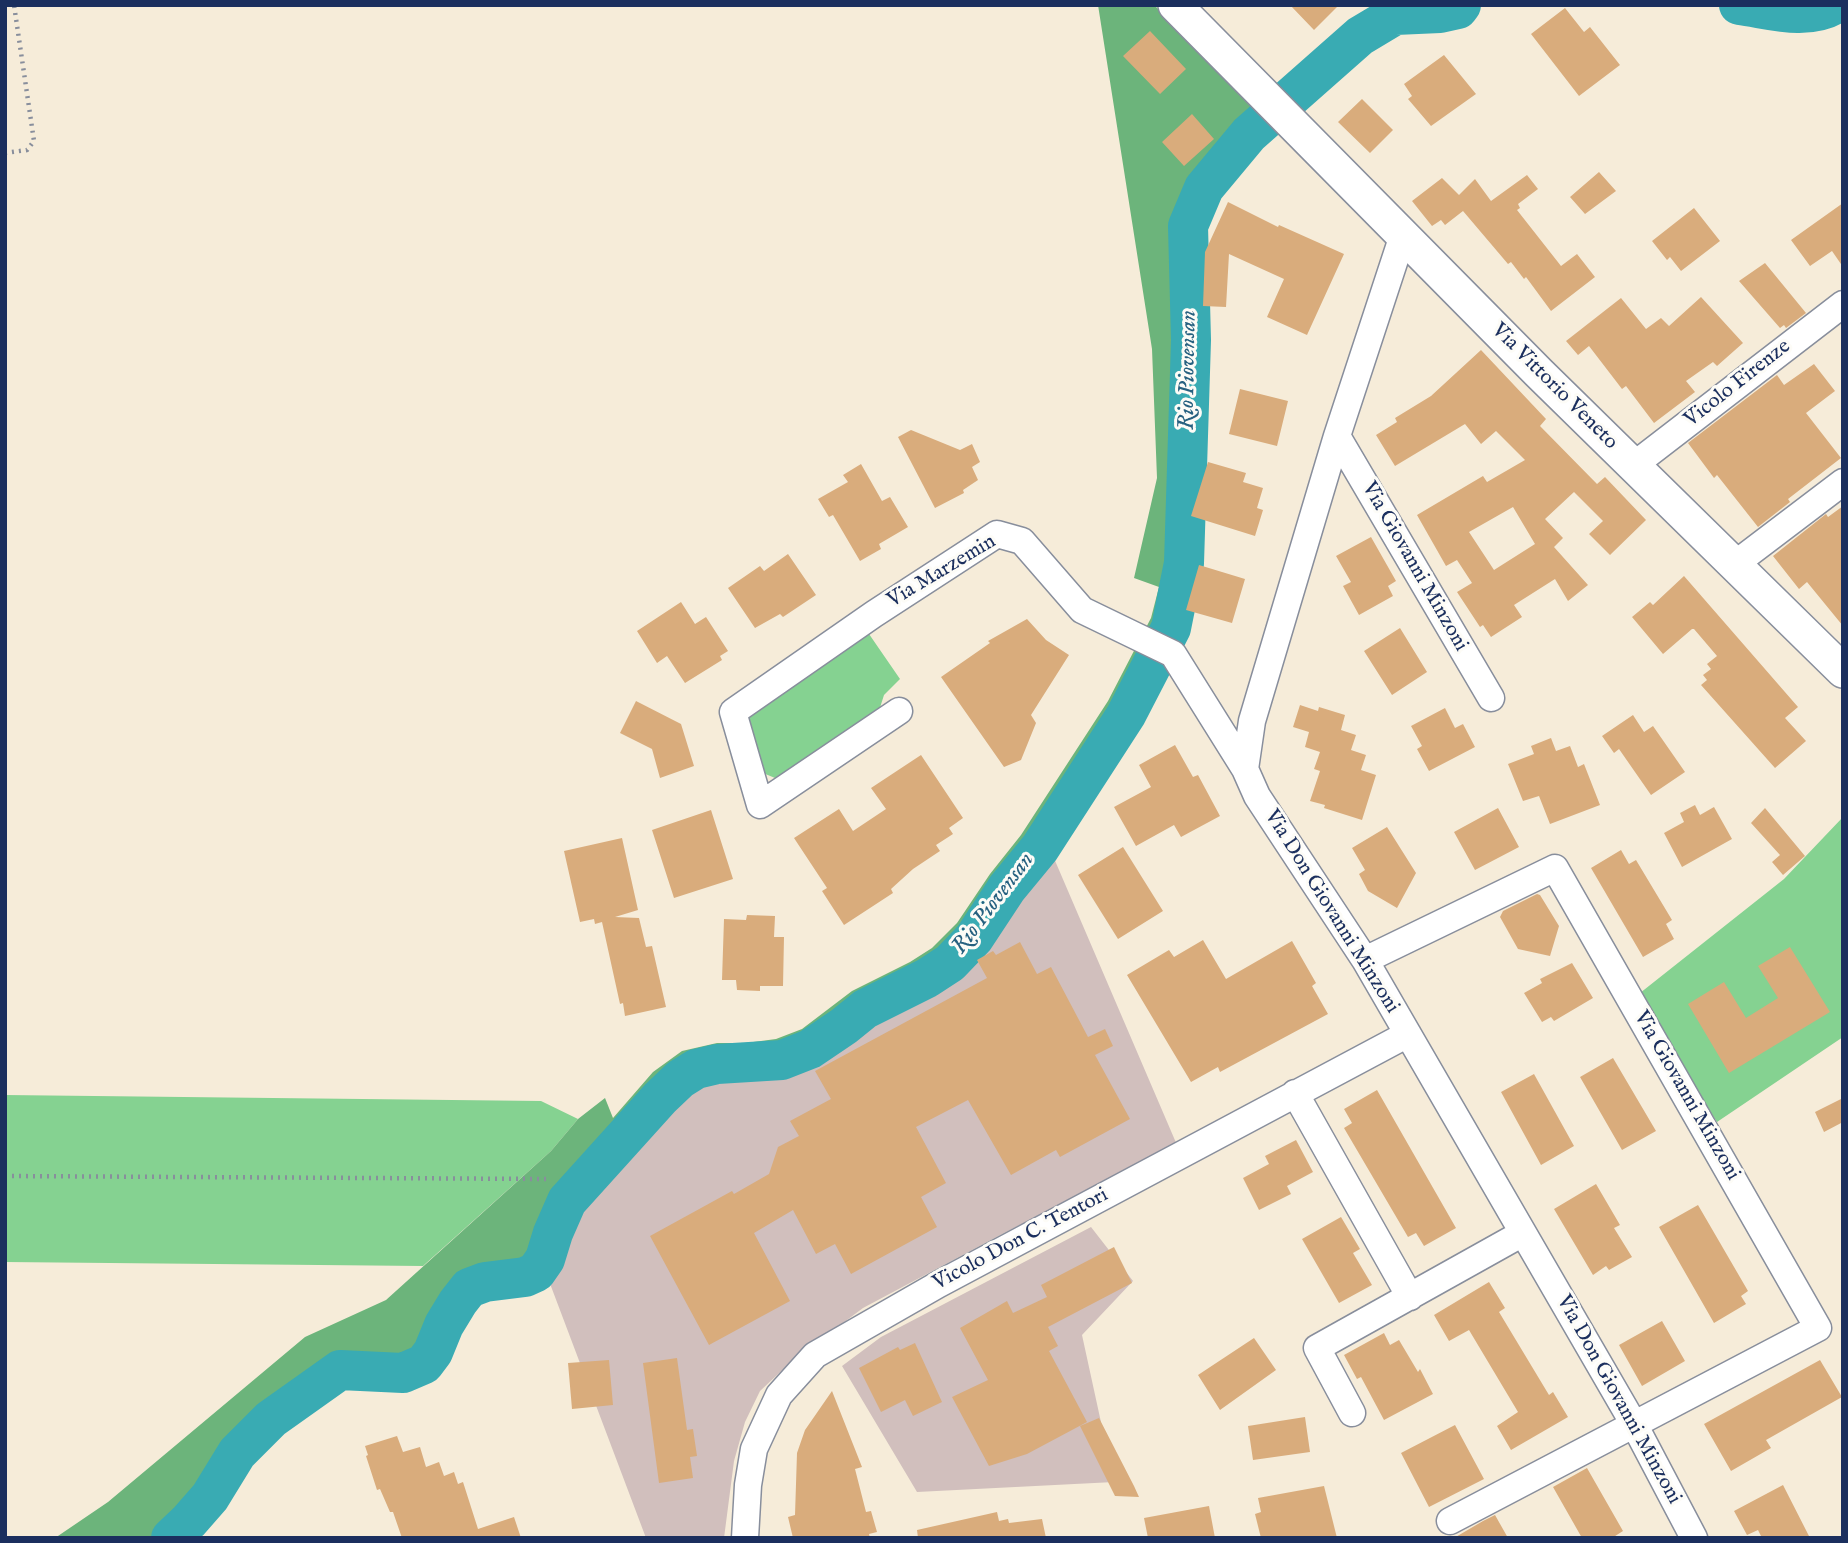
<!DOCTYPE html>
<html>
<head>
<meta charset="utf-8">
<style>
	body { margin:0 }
	#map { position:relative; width:1848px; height:1543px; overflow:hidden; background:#f6ecd9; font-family:"IM FELL English",serif }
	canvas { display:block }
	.frame { position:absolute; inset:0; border:7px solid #1b2f5e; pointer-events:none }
</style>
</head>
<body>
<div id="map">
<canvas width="1848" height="1543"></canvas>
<div class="frame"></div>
</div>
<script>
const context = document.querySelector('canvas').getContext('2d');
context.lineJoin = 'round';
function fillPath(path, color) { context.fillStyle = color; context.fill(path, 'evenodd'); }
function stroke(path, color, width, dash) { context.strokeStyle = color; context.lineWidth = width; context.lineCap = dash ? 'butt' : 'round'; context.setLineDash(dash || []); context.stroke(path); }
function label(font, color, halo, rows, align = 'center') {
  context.font = font + ' "IM FELL English",serif'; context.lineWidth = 6; context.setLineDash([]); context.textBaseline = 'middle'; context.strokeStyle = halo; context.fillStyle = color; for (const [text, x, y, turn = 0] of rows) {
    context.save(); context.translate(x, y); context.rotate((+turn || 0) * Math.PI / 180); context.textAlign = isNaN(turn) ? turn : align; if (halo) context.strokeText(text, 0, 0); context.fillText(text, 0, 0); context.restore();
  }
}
fillPath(new Path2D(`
	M1053,856L1177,1145L1002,1234L863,1308L792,1361L760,1391L745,1422L734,1461L724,1538H646L549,1281L561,1264L569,1237L583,1205L613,1175L678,1099L688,1092L708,1082L722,1080H748L785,1076L820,1062L850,1042L873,1023L928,996L1021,896Z
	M1091,1227L1133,1281L1082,1335L1114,1482L917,1492L842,1366L881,1337Z`), '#d1bfbd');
fillPath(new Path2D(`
	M869,634L900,679L884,695L877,717L775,778L763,773L745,719Z
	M1843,817V1037L1717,1122L1635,997L1784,879Z
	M5,1095L541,1101L578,1119L551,1151L423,1266L5,1262Z`), '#85d291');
fillPath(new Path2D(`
	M1098,5H1154L1279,127L1250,155L1222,188L1213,204L1205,228L1208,338L1202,554L1197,588L1187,631L1141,719L1052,857L1021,896L987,948L957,978L928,996L873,1023L850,1042L820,1062L785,1076L748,1080H722L708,1082L688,1092L678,1099L613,1175L583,1205L569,1237L561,1264L547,1284L522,1295L480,1299L474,1304L458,1331L441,1369L428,1382L393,1391L344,1386L281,1430L251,1460L221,1508L194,1538H55L108,1502L305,1337L386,1300L551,1151L578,1119L605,1098L613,1118L653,1072L682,1051L717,1043H746L776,1039L802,1029L852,991L910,962L932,948L957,923L990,874L1021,835L1108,701L1151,618L1159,587L1134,578L1157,478L1152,349Z`), '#6cb47b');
stroke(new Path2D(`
	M1739,5C1770,9 1806,21 1834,5
	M171,1538L189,1521L210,1497L237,1453L271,1419L340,1370L403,1373L424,1364L433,1352L444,1325L458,1302L469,1288L485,1282L525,1277L536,1272L545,1259L553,1233L567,1201L660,1098L680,1079L696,1069L717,1064L782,1060L810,1049L844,1026L865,1009L927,978L950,963L974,938L1007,888L1040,848L1126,715L1171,628L1184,563L1191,340L1188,226L1204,188L1249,134L1360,36L1395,15L1440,13L1458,9L1461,5`), '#39abb3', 40);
fillPath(new Path2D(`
	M1290,5H1339L1314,30Z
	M1565,8L1584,32L1590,27L1620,65L1579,96L1531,34Z
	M1150,31L1186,69L1160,94L1123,56Z
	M1444,55L1476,94L1431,126L1408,99L1412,96L1404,84Z
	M1362,99L1393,130L1370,153L1338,122Z
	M1192,114L1214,139L1184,166L1162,142Z
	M1599,172L1616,191L1585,214L1570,197Z
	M1527,175L1538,189L1518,204L1520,208L1517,210L1561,266L1577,254L1595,277L1551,311L1526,277L1524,279L1511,262L1508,264L1463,211L1445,225L1441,220L1432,226L1412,201L1442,178L1459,195L1475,179L1491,201Z
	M1228,202L1278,227L1279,225L1344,254L1307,335L1267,317L1284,279L1229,254L1226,307L1203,306L1205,252Z
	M1843,203V267L1832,251L1810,266L1791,240Z
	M1694,208L1720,241L1681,271L1670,257L1667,260L1652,241Z
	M1765,263L1806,313L1786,328L1784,325L1780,328L1739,281Z
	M1701,297L1743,343L1717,366L1713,362L1686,381L1695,392L1654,423L1626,386L1622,389L1589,346L1578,355L1566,341L1621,298L1646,329L1661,318L1669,326Z
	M1481,350L1546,419L1540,426L1597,484L1605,477L1646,520L1610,555L1589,534L1603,521L1574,492L1545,519L1563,538L1554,547L1588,585L1568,601L1555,579L1514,605L1522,617L1491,637L1483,625L1480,627L1457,592L1472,583L1457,560L1446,566L1417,515L1483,476L1487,482L1525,460L1496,431L1481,444L1465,424L1395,466L1376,435L1397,422L1395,418L1431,396ZM1513,507L1535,544L1494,570L1469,532Z
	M1814,364L1835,391L1806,413L1841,458L1788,499L1790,502L1758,527L1717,475L1714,478L1688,443L1777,375L1784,385Z
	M1240,389L1288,401L1277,446L1229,434Z
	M911,430L960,450L972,444L980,462L972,467L978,480L963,490L964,493L935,508L898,437Z
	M1208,462L1246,473L1243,482L1263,488L1257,508L1263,510L1255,536L1191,516Z
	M861,464L882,501L890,497L908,527L879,544L881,549L860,561L833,515L829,517L818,499L848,482L843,475Z
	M1843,506V626L1807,582L1799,589L1773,556L1826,514L1828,517Z
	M1371,537L1396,581L1388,586L1393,596L1359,615L1343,586L1351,582L1336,556Z
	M788,554L816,595L783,617L780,614L755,628L728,588L760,566L764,571Z
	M1199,565L1245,579L1232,623L1186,610Z
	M1684,576L1798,707L1785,718L1806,741L1775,768L1701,685L1707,680L1703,675L1711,669L1707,664L1717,656L1694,629H1692L1663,654L1632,617L1650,602L1653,605Z
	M681,602L695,624L706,617L728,651L720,656L722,660L685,683L667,656L657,663L637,631Z
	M1027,619L1046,640L1069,655L1031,715L1036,723L1021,760L1004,767L941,677L990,643L988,641Z
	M1400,628L1427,672L1392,695L1364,651Z
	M636,701L681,724L694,766L660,778L652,749L620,733Z
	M1300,705L1318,711L1319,707L1345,715L1341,730L1356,735L1351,750L1366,755L1361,770L1376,775L1362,820L1324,808L1325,805L1310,801L1320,771L1314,769L1320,752L1305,747L1309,732L1293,727Z
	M1445,708L1455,728L1463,724L1475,747L1429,771L1417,749L1422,746L1411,726Z
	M1633,715L1644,732L1653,726L1685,772L1651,795L1619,749L1614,753L1602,736Z
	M1551,738L1556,751L1570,746L1578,767L1584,764L1600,805L1550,824L1539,796L1523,801L1508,764L1534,754L1531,746Z
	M1175,745L1193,777L1198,775L1220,816L1181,837L1174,825L1136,846L1114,807L1151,787L1139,765Z
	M921,755L963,818L949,828L953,834L936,845L940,851L913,869L891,889L893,893L844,925L822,891L827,888L794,838L839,809L853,831L886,809L871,788Z
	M1695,805L1700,815L1714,807L1732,839L1682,867L1664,833L1684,822L1680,813Z
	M1498,808L1519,847L1475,870L1454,832Z
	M1765,808L1805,856L1783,875L1772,862L1780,855L1751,823Z
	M711,810L733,879L674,898L652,830Z
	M1387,827L1416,873L1397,908L1368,891L1359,874L1365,870L1352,848Z
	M622,838L638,910L615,917L639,918L646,947L652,946L666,1007L625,1016L623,1003L620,1004L602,922L595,924L594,919L580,922L564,851Z
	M1123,847L1163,911L1118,939L1078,875Z
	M1621,850L1629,864L1636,860L1672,920L1666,924L1674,939L1643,957L1591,868Z
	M1537,894L1540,895L1559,926L1550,956L1518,949L1500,917L1503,911Z
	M747,915L775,916L774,937H784L783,986H760V991L737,990L736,980H722L724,919L746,920Z
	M1203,940L1226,979L1292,941L1316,983L1312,986L1328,1014L1220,1072L1218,1067L1191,1082L1127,975L1169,950L1174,957Z
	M1020,942L1037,974L1051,967L1088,1037L1105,1029L1113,1046L1095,1055L1130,1119L1060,1157L1056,1150L1011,1175L968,1100L916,1127L946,1183L921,1197L937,1227L851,1274L835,1244L816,1254L793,1210L754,1233L790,1301L709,1345L650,1236L732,1191L734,1194L769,1174L778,1147L799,1136L790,1121L831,1099L815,1071L987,978L977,960L993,951L996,955Z
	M1790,947L1830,1012L1729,1073L1688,1004L1724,982L1746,1018L1778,998L1758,966Z
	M1572,963L1593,998L1554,1021L1551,1017L1542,1022L1524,993L1542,983L1540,979Z
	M1613,1058L1656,1131L1622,1150L1580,1077Z
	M1534,1074L1574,1146L1541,1165L1501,1092Z
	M1377,1090L1456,1228L1424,1246L1416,1233L1408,1237L1344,1128L1352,1123L1344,1109Z
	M1843,1098V1122L1824,1132L1815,1112Z
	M1296,1140L1313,1172L1287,1186L1291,1194L1259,1210L1243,1178L1269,1164L1265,1156Z
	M1596,1184L1620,1225L1614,1228L1632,1257L1609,1270L1606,1266L1593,1275L1554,1209Z
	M1698,1205L1748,1291L1741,1296L1746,1304L1714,1323L1659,1227Z
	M1341,1217L1360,1249L1353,1253L1372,1285L1339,1303L1302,1239Z
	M1114,1247L1132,1283L1048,1327L1058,1346L1049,1351L1087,1422L1027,1454L989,1466L952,1397L988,1380L960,1328L1007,1301L1013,1313L1047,1297L1041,1285Z
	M1489,1282L1505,1308L1499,1312L1549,1395L1553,1392L1568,1417L1511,1450L1497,1426L1518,1412L1469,1330L1449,1341L1434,1315Z
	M1662,1321L1685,1361L1642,1386L1619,1345Z
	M1384,1333L1390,1345L1399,1340L1418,1372L1420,1369L1433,1394L1384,1420L1361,1377L1357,1379L1344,1355Z
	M1254,1338L1276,1370L1220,1410L1198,1375Z
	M915,1343L942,1402L913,1416L905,1400L881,1412L859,1368L898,1347L900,1350Z
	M677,1358L687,1430L693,1429L697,1456L690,1457L693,1478L659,1483L643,1363Z
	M609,1360L613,1405L572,1409L568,1363Z
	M1820,1360L1842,1397L1766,1440L1771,1448L1731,1471L1704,1424Z
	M832,1391L862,1467L855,1469L866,1512L871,1511L877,1532L869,1534L870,1538H793L788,1517L795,1515L797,1453L805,1430Z
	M1305,1417L1310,1452L1253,1460L1248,1426Z
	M1099,1418L1134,1486L1139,1497L1115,1496L1080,1426Z
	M1455,1425L1484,1479L1429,1507L1401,1453Z
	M397,1436L403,1452L420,1447L426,1467L439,1462L444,1476L454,1472L458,1484L463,1482L478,1529L514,1517L521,1538H402L393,1512H390L380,1489L377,1490L366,1456L368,1455L365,1446Z
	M1587,1468L1623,1531L1612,1538H1582L1553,1487Z
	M1783,1485L1810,1538H1762L1758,1530L1747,1535L1734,1511Z
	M1324,1486L1337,1538H1261L1255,1514L1261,1512L1258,1498Z
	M1209,1506L1215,1538H1148L1144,1518Z
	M997,1512L999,1521L1008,1519L1009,1523L1042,1519L1046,1538H918L917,1530Z
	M1495,1515L1508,1538H1454L1483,1521Z`), '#d9ac7c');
const minor = new Path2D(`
	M1403,235L1337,436L1252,721L1245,769L1257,796L1365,960L1635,1426L1694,1538
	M1337,436L1491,698
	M1634,465L1843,304
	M1735,564L1843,482
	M899,711L760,805L733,712L874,614L997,534L1022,541L1082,610L1173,654L1245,769
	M1365,960L1555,868L1818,1328L1450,1521
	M1295,1093L1410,1297
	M1352,1413L1317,1348L1523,1233
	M745,1538L748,1485L754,1449L779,1395L815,1355L939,1284L1408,1034`);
const tertiary = new Path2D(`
	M1175,5L1539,373L1843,671`);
stroke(minor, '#888e9c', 29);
stroke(tertiary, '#888e9c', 36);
stroke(new Path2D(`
	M5,153L27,150L34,141L14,5
	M5,1176L549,1179`), '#888e9c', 4.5, [2, 5]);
stroke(minor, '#fff', 26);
stroke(tertiary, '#fff', 33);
label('21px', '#1b2f5e', '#fdfcf7', [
	["Vicolo Firenze",1738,384,-38],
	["Via Vittorio Veneto",1554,387,45],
	["Via Giovanni Minzoni",1414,567,60],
	["Via Marzemin",942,572,-31],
	["Via Don Giovanni Minzoni",1331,912,58],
	["Via Giovanni Minzoni",1686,1096,60],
	["Vicolo Don C. Tentori",1021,1240,-28],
	["Via Don Giovanni Minzoni",1618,1400,61]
]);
label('italic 23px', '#276180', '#fdfcf7', [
	["Rio Piovensan",1189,370,-89],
	["Rio Piovensan",994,904,-53]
]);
</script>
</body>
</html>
